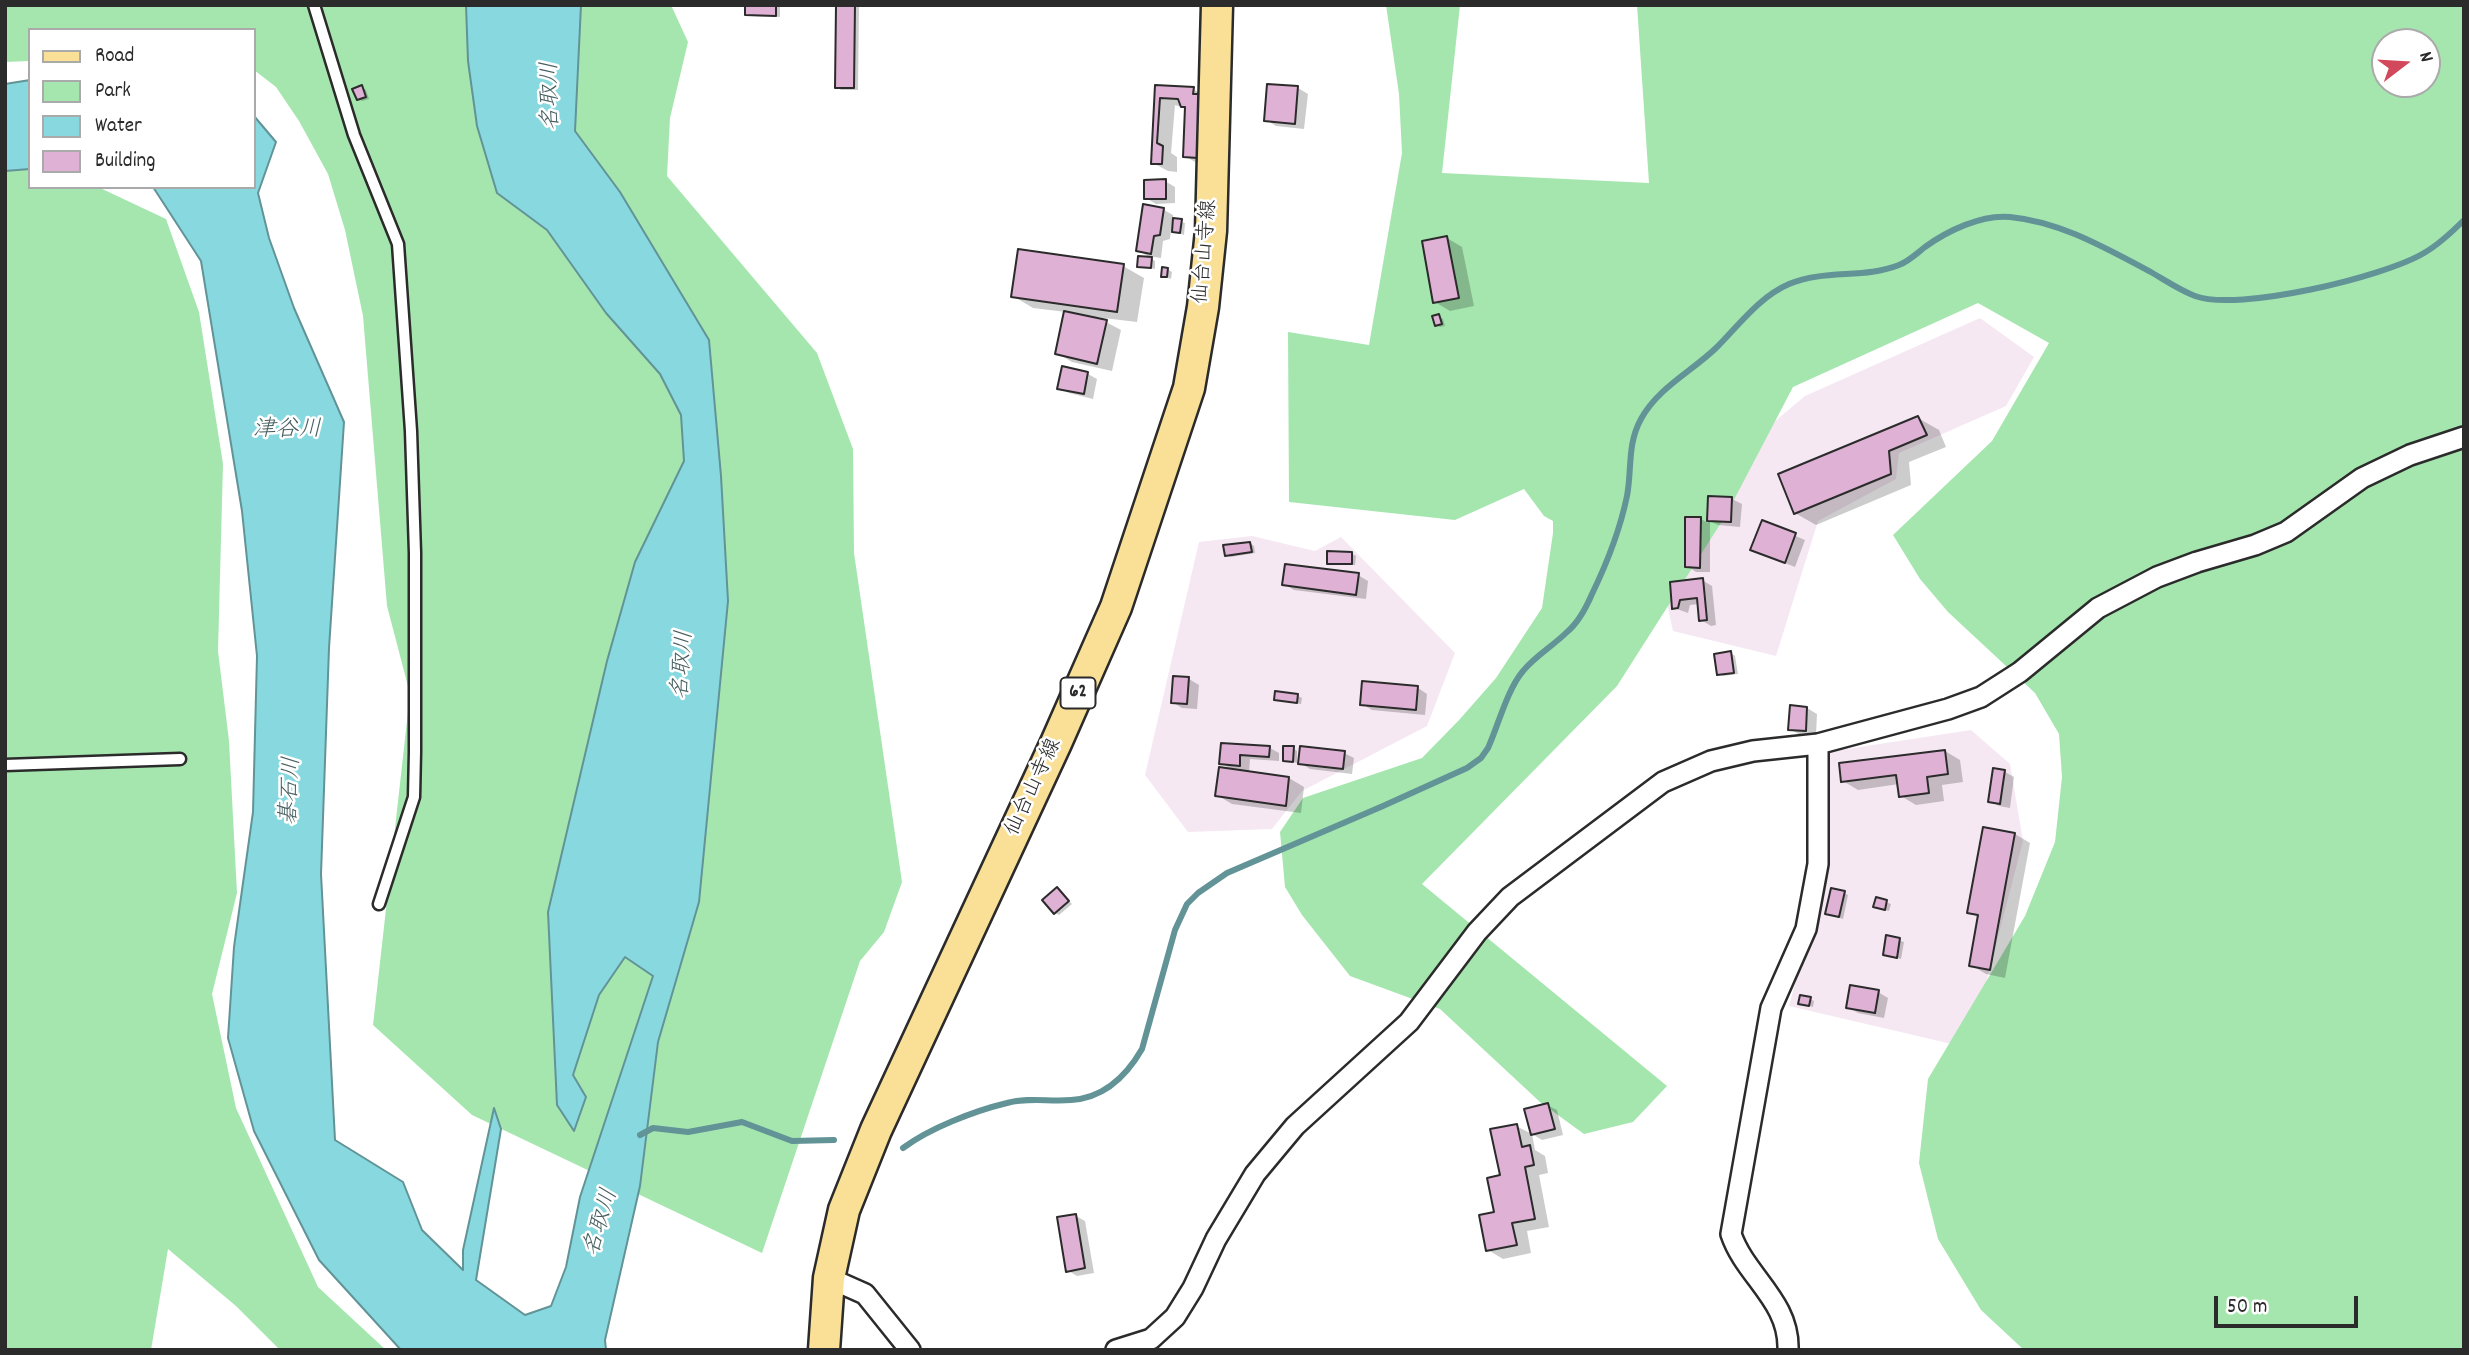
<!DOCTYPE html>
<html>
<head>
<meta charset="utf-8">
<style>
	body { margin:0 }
	#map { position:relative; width:2469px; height:1355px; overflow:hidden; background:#fff; font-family:Dekko,sans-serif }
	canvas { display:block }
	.frame { position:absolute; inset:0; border:7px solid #2b2b2b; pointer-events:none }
	.legend { position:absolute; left:28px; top:28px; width:228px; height:161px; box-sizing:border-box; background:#fff; border:2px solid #aaa; margin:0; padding:9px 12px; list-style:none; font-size:21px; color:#2b2b2b }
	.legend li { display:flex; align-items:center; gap:14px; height:35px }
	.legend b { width:35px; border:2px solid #aaa }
	.north { position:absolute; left:2371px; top:28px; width:70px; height:70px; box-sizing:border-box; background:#fff; border:2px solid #aaa; border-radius:50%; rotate:73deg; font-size:19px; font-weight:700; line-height:28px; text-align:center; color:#2b2b2b }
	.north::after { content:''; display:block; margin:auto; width:24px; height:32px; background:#d1495b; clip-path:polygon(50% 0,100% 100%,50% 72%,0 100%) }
	.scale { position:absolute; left:2214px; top:1296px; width:144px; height:32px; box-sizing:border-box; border:4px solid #2b2b2b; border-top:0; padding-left:9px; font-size:21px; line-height:24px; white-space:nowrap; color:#2b2b2b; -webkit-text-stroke:5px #fff; paint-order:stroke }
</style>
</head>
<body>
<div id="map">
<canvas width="2469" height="1355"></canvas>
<div class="frame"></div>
<ul class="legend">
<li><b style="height:9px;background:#f9e096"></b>Road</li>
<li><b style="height:19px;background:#a5e6af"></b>Park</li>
<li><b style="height:19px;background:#87d9df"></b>Water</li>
<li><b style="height:19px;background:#dfb2d5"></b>Building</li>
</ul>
<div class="north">N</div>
<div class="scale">50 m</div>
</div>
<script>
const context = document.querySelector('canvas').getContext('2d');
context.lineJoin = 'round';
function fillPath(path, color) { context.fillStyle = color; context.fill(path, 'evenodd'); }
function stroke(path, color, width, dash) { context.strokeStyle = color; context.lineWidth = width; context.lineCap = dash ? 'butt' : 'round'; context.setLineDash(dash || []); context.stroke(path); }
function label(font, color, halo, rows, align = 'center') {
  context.font = font + ' Dekko,"Klee One",sans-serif'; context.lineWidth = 5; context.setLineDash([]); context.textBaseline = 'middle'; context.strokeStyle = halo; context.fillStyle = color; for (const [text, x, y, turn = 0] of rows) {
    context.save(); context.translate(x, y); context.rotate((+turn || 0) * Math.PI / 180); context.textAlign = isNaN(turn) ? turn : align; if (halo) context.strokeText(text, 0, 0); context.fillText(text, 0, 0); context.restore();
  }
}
fillPath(new Path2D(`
	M1980,318L2034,357L2006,406L1899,453L1896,479L1818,521L1776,656L1673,631L1662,581L1685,497L1805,396Z
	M1252,536L1315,551L1341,537L1455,653L1427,726L1302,791L1272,829L1188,832L1145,775L1199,542Z
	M1971,730L2010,764L2023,841L1969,1048L1789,1006L1826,868L1827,752Z`), '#f5e8f2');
fillPath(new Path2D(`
	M5,5H671L688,42L670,118L667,176L817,353L853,449L854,553L902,882L884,932L860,961L762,1253L472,1115L373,1025L410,694L387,606L363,316L345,230L328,174L299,121L276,87L254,70V30H30V61L5,62Z
	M1386,5H1460L1442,173L1649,183L1637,5H2464V1350H2024L1981,1310L1938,1239L1919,1163L1928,1079L2025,916L2055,842L2062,777L2059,734L2035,693L1948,612L1920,579L1893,535L1992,441L2049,343L1978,303L1793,387L1726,515L1617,686L1422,884L1667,1086L1633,1122L1584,1134L1540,1102L1440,1009L1350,976L1302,915L1285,887L1280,832L1303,798L1422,758L1460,719L1496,678L1542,608L1553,533V521L1544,516L1524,489L1455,520L1289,502L1288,332L1369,345L1402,153L1399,94ZM2385,42H2427V84H2385Z
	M5,157L30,161V187H98L166,219L199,312L223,464L218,651L229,741L237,893L212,994L236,1108L318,1287L386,1350H280L236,1306L168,1249L151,1350H5Z`), '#a5e6af');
const water = new Path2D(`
	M466,5H581L575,131L620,192L709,340L721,476L728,601L699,902L658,1042L640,1186L605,1340L606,1350H401L319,1260L254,1131L228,1038L234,947L253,812L257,656L242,511L201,261L153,187H254V116L276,142L258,193L269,238L294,308L344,422L329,648L321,874L335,1140L403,1182L422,1230L463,1270V1250L494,1108L501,1129L476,1280L525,1315L551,1306L566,1267L580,1197L653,976L625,957L599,995L573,1075L586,1097L574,1131L557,1105L548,912L607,661L635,562L684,461L681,415L660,374L606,313L547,230L497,193L477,126L468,61Z
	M30,80V169L5,171V84Z`);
fillPath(water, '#87d9df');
stroke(water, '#629397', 2);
fillPath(new Path2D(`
	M747,5H780V17L751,16L746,14Z
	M837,5H859L858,90H841L837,87Z
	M362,87L366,90L369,99L362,101L358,99Z
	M1157,87L1193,89L1209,98L1200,165L1185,156L1187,109L1175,105L1171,153L1177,157V172L1168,171L1153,163Z
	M1298,88L1308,94L1304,129L1276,126L1266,120Z
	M1165,181L1175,187V203L1156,204L1146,198Z
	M1164,210L1173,215V220L1185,223L1184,235L1171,230L1170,239L1163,241L1161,258L1147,256L1138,250Z
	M1447,238L1462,247L1474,306L1450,311L1435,302Z
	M1151,258L1155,261V269L1138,266Z
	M1123,266L1144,278L1137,322L1095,317V319L1106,322L1121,330L1112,371L1072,362L1057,353L1066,312L1033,308L1013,296Z
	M1167,269L1172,272L1171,279L1163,276Z
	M1439,316L1443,319L1445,326L1440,327L1436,325Z
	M1064,368L1088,374L1097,379L1093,399L1069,393L1059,388Z
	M1918,418L1939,430L1946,447L1909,462L1911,485L1816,525L1795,513Z
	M1710,498L1732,499L1742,504L1740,527L1718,525L1710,521V572H1696L1687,566L1701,519L1708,523Z
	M1763,522L1805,540L1795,567L1762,554Z
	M1250,543L1254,546L1255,553L1231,557L1226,555Z
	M1351,553L1356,556L1355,565H1333L1329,563Z
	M1358,575L1368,581L1366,599L1294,590L1284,584Z
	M1702,580L1712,586L1716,625L1711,626L1701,620L1699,604L1690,605L1688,613L1674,608L1671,583Z
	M1731,653L1735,656L1738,674L1723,676L1719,674Z
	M1189,679L1199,685L1197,709L1182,708L1172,702Z
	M1418,688L1427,694L1425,715L1372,710L1362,704Z
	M1276,693L1298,696L1302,698L1301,704L1280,701L1276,699Z
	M1791,707L1807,708L1817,714L1816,735H1800L1790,729Z
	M1222,744L1270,748L1279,753V761L1250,759L1249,773L1289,778L1304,787L1301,813L1232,804L1217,795L1234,771L1221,763Z
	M1293,748L1297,751V763L1285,760Z
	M1945,751L1960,760L1963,782L1942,785L1944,801L1916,805L1901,796L1899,784L1858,790L1843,781Z
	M1344,753L1354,758L1352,774L1310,769L1300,763Z
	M1995,770L2005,772L2014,777L2010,808L1999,806L1990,801Z
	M2015,834L2030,843L2005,978L1986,974L1971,965L1979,918L1969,912Z
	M1057,889L1072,904L1059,915L1055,913Z
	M1844,893L1848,895L1843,919L1827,914Z
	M1877,899L1891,904L1889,911L1880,909Z
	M1888,937L1904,942L1901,959L1885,954Z
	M1878,992L1888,998L1884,1018L1858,1013L1848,1007Z
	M1810,999L1814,1001L1813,1007L1800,1003Z
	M1547,1105L1557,1110L1563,1135L1542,1140L1532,1134Z
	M1516,1126L1532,1134L1535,1150L1545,1156L1548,1173L1539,1175L1549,1227L1527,1231L1531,1253L1503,1259L1488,1250L1502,1176Z
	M1076,1216L1085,1221L1094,1273L1077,1276L1067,1270Z`), '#0003');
stroke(new Path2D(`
	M640,1135L653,1128L688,1132L742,1122L792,1141L834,1140
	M903,1148C930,1128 974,1111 1007,1103C1029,1097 1049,1102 1071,1100C1104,1098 1127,1075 1142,1049L1175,930L1187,904L1198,893L1227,873L1383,806L1467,768L1481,758L1488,748C1498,726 1507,690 1523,671C1535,656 1553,646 1567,632C1579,622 1586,608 1592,594C1607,563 1620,530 1627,496C1632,470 1627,444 1641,419C1658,388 1691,372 1716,348C1739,325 1759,297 1789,284C1825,269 1864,279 1899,265C1909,261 1916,254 1925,247C1947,231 1982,214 2010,217C2061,222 2105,248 2149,271C2165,280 2179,290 2195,296C2238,312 2384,277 2424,253C2438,245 2452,232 2464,220`), '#629397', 6);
const building = new Path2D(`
	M745,5H776V16L745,15Z
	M836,5H855L854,88H835Z
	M1267,84L1298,86L1295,124L1264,121Z
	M362,85L366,97L357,100L352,89Z
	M1155,85L1194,87L1193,94H1201L1198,158L1183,157L1185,107H1181L1178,99L1160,98L1157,143L1163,146L1162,164H1151Z
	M1166,179V199H1144V180Z
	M1143,204L1164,208L1160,235L1154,236L1151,254L1136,251Z
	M1173,218L1182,219L1180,233L1172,232Z
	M1447,236L1459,298L1433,303L1422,241Z
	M1018,249L1124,264L1117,312L1011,297Z
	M1138,256L1152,257L1151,268L1137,267Z
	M1162,267L1168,268L1167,277H1161Z
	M1064,311L1107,320L1097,364L1055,354Z
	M1439,314L1442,324L1435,326L1432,316Z
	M1062,366L1088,372L1084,394L1057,389Z
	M1918,416L1927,435L1889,451L1891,474L1794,514L1778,474Z
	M1708,496L1732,497L1731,522L1707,521Z
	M1685,517H1701L1700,568L1685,567Z
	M1762,520L1796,533L1785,563L1750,550Z
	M1250,542L1252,552L1225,556L1223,545Z
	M1327,551L1352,552V564H1327Z
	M1285,564L1359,573L1356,595L1282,585Z
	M1703,578L1707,620L1699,621L1697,598L1680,600L1678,608L1672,609L1670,582Z
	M1731,651L1734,673L1717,675L1714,654Z
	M1173,676L1189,677L1187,704L1171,703Z
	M1362,681L1418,686L1416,710L1360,705Z
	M1275,691L1298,694L1297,703L1274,700Z
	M1790,705L1807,707L1806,731L1788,730Z
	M1221,743L1270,746L1269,757L1240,755V766L1219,764Z
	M1283,746H1294L1293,762L1283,761Z
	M1300,746L1345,751L1343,769L1298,764Z
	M1945,750L1948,774L1927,777L1929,793L1899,797L1896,775L1841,782L1839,763Z
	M1219,767L1289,777L1286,806L1215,796Z
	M1993,768L2005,770L2000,804L1988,802Z
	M1983,827L2015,833L1990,970L1969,966L1978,915L1967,913Z
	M1057,887L1069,901L1054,914L1042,900Z
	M1831,888L1845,891L1839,917L1825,914Z
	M1876,897L1887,900L1885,910L1873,907Z
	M1886,935L1900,938L1897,958L1883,955Z
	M1850,985L1879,990L1875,1013L1846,1008Z
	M1800,995L1811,997L1809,1006L1798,1004Z
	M1548,1103L1555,1129L1531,1135L1524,1109Z
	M1517,1124L1522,1147L1530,1145L1534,1165L1525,1167L1535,1219L1512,1223L1517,1245L1486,1251L1479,1215L1494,1212L1487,1178L1500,1175L1490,1129Z
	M1076,1214L1085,1268L1066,1272L1057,1217Z`);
fillPath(building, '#dfb2d5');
stroke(building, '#2b2b2b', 2);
const lane = new Path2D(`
	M314,5L354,135L398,244L411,431L415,553V752L414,797L379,904
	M5,765L180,759`);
const street = new Path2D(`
	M829,1278L865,1294L910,1350
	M1116,1350L1151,1339L1175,1317L1193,1288L1216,1239L1255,1174L1295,1126L1409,1022L1477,932L1510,897L1663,782L1711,761L1753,751L1818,744L1948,709L1981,697L2020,672L2098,608L2157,577L2197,562L2255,545L2286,532L2362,478L2410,455L2464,437
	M1788,1350C1790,1301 1745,1276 1731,1234L1771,1008L1806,929L1818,864V744`);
const primary = new Path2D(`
	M824,1350L829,1278L844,1210L876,1130L1056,743L1116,607L1189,388L1203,307L1211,231L1217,5`);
stroke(lane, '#2b2b2b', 15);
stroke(street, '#2b2b2b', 24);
stroke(primary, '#2b2b2b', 35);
stroke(lane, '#fff', 10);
stroke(street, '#fff', 19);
stroke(primary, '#f9e096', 30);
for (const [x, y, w] of [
	[1078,693,35]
]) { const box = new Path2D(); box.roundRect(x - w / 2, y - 15.5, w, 31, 5); context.fillStyle = '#fff'; context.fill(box); stroke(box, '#2b2b2b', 2); }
label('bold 19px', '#2b2b2b', null, [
	["62",1078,693]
]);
label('21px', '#2b2b2b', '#fff', [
	["仙台山寺線",1207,252,-85],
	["仙台山寺線",1035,788,-65]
]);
label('italic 23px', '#475f61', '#fff', [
	["名取川",553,96,-91],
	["津谷川",287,432],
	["名取川",685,665,-86],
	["碁石川",293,791,-87],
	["名取川",603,1223,-73]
]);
</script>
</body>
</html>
